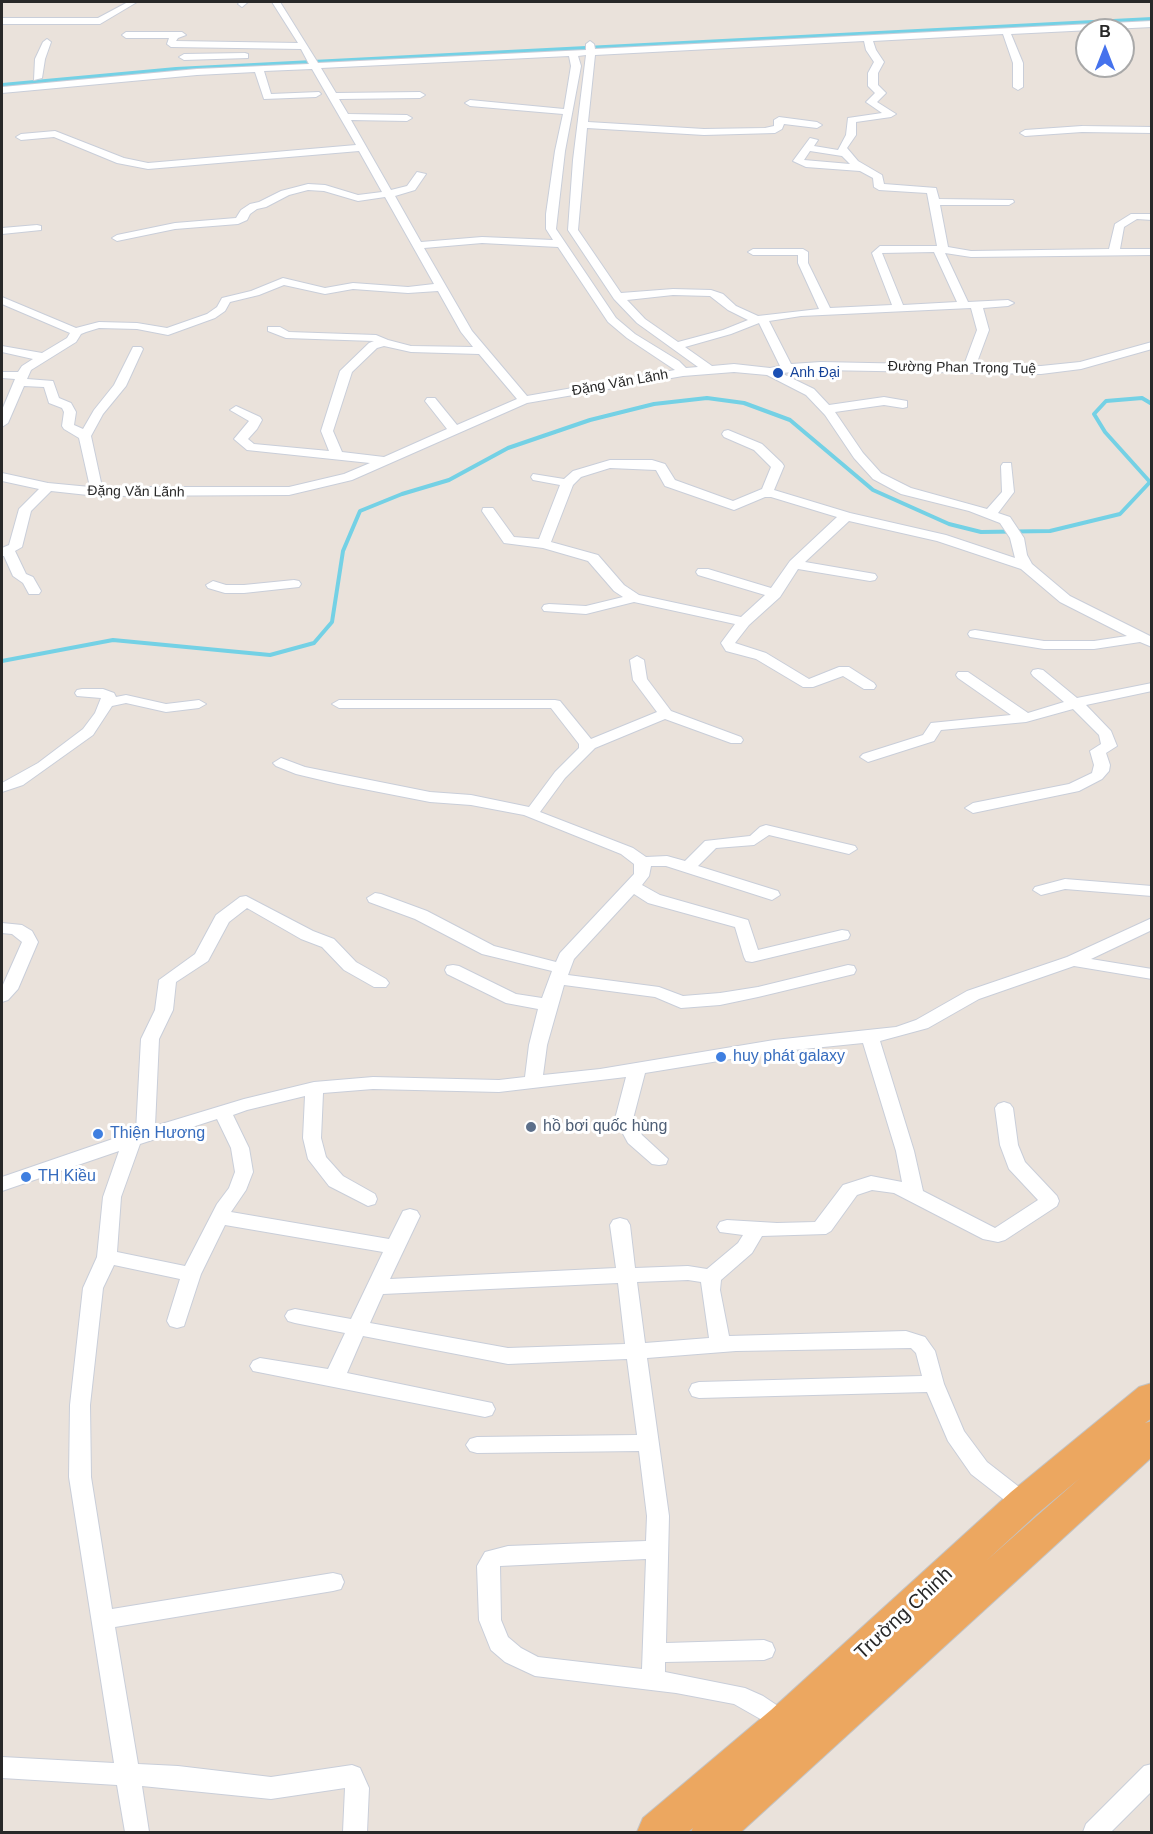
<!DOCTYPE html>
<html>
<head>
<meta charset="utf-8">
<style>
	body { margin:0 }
	#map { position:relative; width:1153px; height:1834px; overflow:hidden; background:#eae2db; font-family:Helvetica,sans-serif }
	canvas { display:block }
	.frame { position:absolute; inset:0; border:3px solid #282828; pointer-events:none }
	.north { position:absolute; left:1075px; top:18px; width:60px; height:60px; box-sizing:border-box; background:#fff; border:2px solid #a9a9a9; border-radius:50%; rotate:0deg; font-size:16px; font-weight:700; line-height:24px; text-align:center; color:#282828 }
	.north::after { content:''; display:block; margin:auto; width:21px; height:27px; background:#4572ed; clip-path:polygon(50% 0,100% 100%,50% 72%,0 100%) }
</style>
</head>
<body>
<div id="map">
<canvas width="1153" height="1834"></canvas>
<div class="frame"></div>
<div class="north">B</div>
</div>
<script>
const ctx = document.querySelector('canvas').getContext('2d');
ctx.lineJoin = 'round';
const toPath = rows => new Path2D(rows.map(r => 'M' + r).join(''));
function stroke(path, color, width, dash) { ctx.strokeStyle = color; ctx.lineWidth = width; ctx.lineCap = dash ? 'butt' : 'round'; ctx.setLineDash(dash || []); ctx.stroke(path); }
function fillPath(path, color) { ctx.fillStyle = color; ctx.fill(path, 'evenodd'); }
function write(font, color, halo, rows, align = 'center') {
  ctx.font = font + ' Helvetica,sans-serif'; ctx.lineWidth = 6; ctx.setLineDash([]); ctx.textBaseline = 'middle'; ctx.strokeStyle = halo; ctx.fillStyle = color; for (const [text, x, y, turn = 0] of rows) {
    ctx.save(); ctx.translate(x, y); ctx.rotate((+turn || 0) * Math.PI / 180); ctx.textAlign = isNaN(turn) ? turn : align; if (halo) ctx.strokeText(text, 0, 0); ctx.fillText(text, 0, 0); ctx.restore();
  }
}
const stream = toPath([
	[2,661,113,640,270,655,314,643,332,622,343,551,360,511,402,494,449,480,508,448,590,420,654,404,707,398,744,403,790,420,873,490,949,524,981,532,1050,531,1120,514,1150,482,1105,432,1094,414,1106,401,1142,398,1152,404]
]);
const canal = toPath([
	[1152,17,1152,23,176,73,2,89,2,83,176,67,1152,17]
]);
const minor = toPath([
	[128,2,137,2,100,24,2,24,2,18,98,18,128,2],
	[240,2,248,2,242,7,238,4,240,2],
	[272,2,280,2,318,63,586,50,586,44,590,41,594,44,595,49,1152,21,1152,27,1011,34,1023,63,1023,87,1018,90,1013,87,1013,63,1003,34,873,41,876,50,884,62,878,73,878,85,886,93,877,102,896,114,891,117,856,122,856,135,847,148,858,161,882,175,884,184,936,188,939,199,1013,200,1014,202,1009,205,940,205,948,247,971,251,1109,249,1115,224,1131,214,1152,214,1152,220,1137,219,1124,227,1120,249,1152,249,1152,255,971,257,945,253,968,302,1008,300,1014,303,1008,306,983,308,989,330,976,365,1041,366,1080,362,1152,342,1152,349,1081,369,1041,374,821,370,781,373,814,389,829,405,884,397,907,401,907,407,903,408,884,405,835,412,863,453,881,473,911,488,987,509,1002,492,1001,466,1003,463,1011,463,1014,492,998,513,1010,517,1024,538,1027,555,1032,564,1070,596,1152,637,1152,647,1140,642,1094,649,1044,649,970,637,968,634,970,631,975,630,1044,641,1094,641,1127,636,1060,602,1021,569,937,541,849,521,805,562,875,574,877,577,875,580,870,581,798,569,780,597,749,625,735,643,766,653,809,679,839,667,849,667,874,683,876,686,874,689,864,689,843,676,813,687,803,687,756,659,726,651,721,643,735,624,634,602,586,614,544,611,542,608,544,605,549,604,586,606,623,597,614,591,588,561,543,548,504,543,482,511,483,508,493,508,514,537,539,539,560,485,533,480,531,477,533,474,564,479,573,471,610,460,652,460,665,464,675,480,733,501,762,489,771,467,754,450,724,437,722,434,724,431,728,430,762,444,782,463,784,466,774,490,850,513,946,535,1015,558,1010,538,1000,523,969,511,901,494,873,479,854,458,825,415,806,395,767,375,734,372,683,376,527,403,352,480,289,495,97,496,51,491,31,511,22,547,15,551,26,574,33,577,41,591,39,594,29,594,23,583,13,576,4,556,2,556,2,548,9,545,19,509,39,489,2,481,2,473,48,483,90,487,79,438,64,429,62,426,64,412,62,408,49,403,44,387,24,386,8,423,2,427,2,410,15,379,2,378,2,372,18,372,22,366,33,359,2,352,2,346,42,353,67,338,70,333,2,304,2,297,76,328,99,322,137,323,167,328,207,314,217,307,222,298,251,291,283,278,325,288,353,283,408,287,434,284,385,197,358,201,324,191,308,190,289,195,266,207,257,209,250,214,247,220,238,224,175,229,117,241,112,238,117,235,175,223,236,218,241,210,250,204,259,202,281,191,308,184,325,185,358,195,382,192,359,151,148,169,117,163,54,137,21,140,16,137,21,134,55,131,124,158,148,163,356,145,312,69,264,71,271,94,319,92,321,94,316,97,264,99,255,72,197,75,2,93,2,87,197,69,309,64,301,49,171,47,167,44,169,38,126,38,122,35,126,32,182,32,186,35,178,38,176,41,298,43,272,2],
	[864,41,866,50,874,62,868,73,868,86,875,93,866,102,882,113,848,118,846,135,838,150,814,146,818,140,810,138,793,161,806,167,860,171,873,178,874,187,879,190,927,193,937,246,880,246,872,253,892,305,830,308,808,263,808,252,803,249,753,249,748,252,753,255,798,255,798,263,819,309,758,316,736,306,723,294,711,290,673,289,621,293,578,230,587,128,704,135,775,133,782,129,784,124,817,128,822,125,817,122,779,117,774,120,774,126,765,128,704,129,588,122,595,55,864,41],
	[586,55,573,160,568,230,614,299,637,323,698,367,686,368,679,361,635,334,616,318,556,229,565,151,581,66,578,56,586,55],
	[569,56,571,66,564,109,470,100,465,103,470,106,563,114,555,151,546,214,546,229,553,240,482,237,421,242,395,196,415,190,426,174,417,172,407,186,391,190,351,120,407,121,412,118,407,115,348,114,339,99,420,98,425,95,420,92,336,93,321,68,569,56],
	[810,151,842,156,850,164,804,160,810,151],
	[482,243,558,247,608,322,627,338,675,370,527,396,472,331,424,248,482,243],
	[934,252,957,302,903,305,882,253,934,252],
	[284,285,325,294,353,289,408,293,438,291,461,332,473,347,411,346,388,340,376,335,289,332,280,327,268,327,268,331,286,338,374,341,369,343,340,371,321,431,329,451,254,444,248,439,257,429,262,420,260,417,236,406,230,410,249,421,234,439,247,450,370,463,344,474,289,487,102,487,91,436,103,414,126,386,143,349,141,347,133,347,114,385,94,410,83,429,74,425,76,412,71,403,59,398,53,381,27,379,31,370,76,342,81,334,86,332,99,328,137,329,168,335,215,318,225,311,230,302,259,295,284,285],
	[673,295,710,296,728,310,748,320,723,330,678,342,645,319,627,300,673,295],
	[971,308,977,330,964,365,821,362,791,364,769,321,801,316,971,308],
	[759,323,780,366,770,368,734,364,712,366,685,347,731,334,759,323],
	[384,346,411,352,479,354,517,399,457,425,435,398,427,398,425,401,447,429,384,457,342,452,333,431,352,372,377,348,384,346],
	[610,468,656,470,665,486,734,510,765,497,771,497,837,517,790,561,771,588,708,569,698,569,696,572,698,575,765,595,741,617,639,595,624,585,598,555,551,542,573,485,581,477,610,468],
	[47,39,51,42,45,59,42,78,34,80,35,59,43,42,47,39],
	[245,53,248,54,248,58,184,60,179,57,184,54,245,53],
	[1082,126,1152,127,1152,133,1082,132,1025,136,1020,133,1025,130,1082,126],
	[37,225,41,226,41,230,2,234,2,228,37,225],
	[294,580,299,581,301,584,299,587,244,593,225,593,208,588,206,585,213,581,226,585,244,585,294,580],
	[637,656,644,660,647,679,671,711,741,737,743,740,741,743,731,743,665,719,595,748,565,778,540,812,633,848,646,857,667,856,685,861,705,841,750,836,760,827,766,825,855,846,857,849,849,854,769,835,754,845,716,848,698,866,778,891,780,895,772,900,666,866,651,866,649,876,642,885,660,895,748,920,758,950,842,930,848,931,850,935,848,939,752,962,746,961,744,957,735,927,648,903,634,894,574,959,568,975,659,987,683,996,720,993,758,987,848,965,854,966,856,970,854,974,758,997,720,1005,681,1008,655,997,564,985,547,1045,543,1075,600,1069,774,1040,896,1027,916,1020,967,991,1067,957,1152,918,1152,930,1091,959,1152,969,1152,979,1074,966,979,999,928,1028,880,1041,914,1151,923,1191,995,1228,1038,1200,1009,1169,1000,1145,995,1108,998,1104,1004,1102,1010,1104,1013,1108,1018,1145,1025,1162,1057,1196,1059,1201,1057,1206,1005,1240,998,1242,983,1239,894,1193,872,1190,857,1195,831,1231,826,1234,762,1236,752,1253,721,1280,720,1290,729,1336,906,1331,925,1337,935,1351,944,1384,964,1431,987,1462,1032,1497,1035,1503,1032,1509,1024,1512,1016,1509,971,1474,948,1441,927,1392,699,1398,692,1396,689,1390,692,1384,699,1382,922,1376,916,1353,911,1348,736,1351,647,1358,669,1516,666,1643,764,1640,772,1643,775,1650,772,1657,764,1660,665,1662,665,1672,745,1688,763,1696,793,1716,797,1723,793,1730,785,1733,734,1704,676,1693,535,1676,505,1662,491,1650,479,1620,477,1566,485,1552,508,1546,646,1541,647,1516,639,1451,477,1453,470,1451,466,1445,470,1439,477,1437,637,1435,627,1359,508,1364,363,1336,347,1373,492,1403,495,1409,492,1415,485,1417,253,1371,250,1366,253,1361,260,1358,328,1369,345,1333,295,1323,288,1321,285,1316,288,1311,295,1309,351,1319,383,1252,225,1225,201,1274,184,1326,177,1328,170,1326,167,1321,180,1279,114,1265,103,1288,90,1405,91,1477,112,1609,333,1573,341,1575,344,1582,341,1589,333,1591,115,1627,138,1764,178,1766,271,1777,352,1765,360,1768,369,1788,367,1832,343,1832,345,1788,271,1799,142,1786,149,1832,125,1832,117,1785,2,1778,2,1757,114,1763,69,1477,70,1405,83,1288,97,1257,103,1197,119,1151,2,1191,2,1177,136,1131,141,1039,155,1010,159,980,195,954,216,915,240,897,246,896,313,931,334,939,356,962,386,979,389,983,386,987,374,987,344,970,322,947,301,939,247,908,229,922,208,961,176,982,173,1010,159,1039,155,1126,244,1099,314,1082,373,1077,499,1080,525,1077,529,1045,538,1009,506,1003,447,974,445,970,447,966,453,965,459,966,516,994,542,998,552,971,482,954,415,919,369,902,367,898,375,893,381,894,427,911,494,946,556,962,560,953,634,874,634,864,621,854,524,815,471,805,430,802,338,784,296,774,276,766,273,763,281,758,305,767,430,792,471,795,529,807,555,772,579,748,579,744,551,708,339,708,332,704,339,700,555,700,560,701,591,739,657,712,633,680,630,660,637,656],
	[863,1043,896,1151,902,1182,871,1176,843,1185,815,1222,777,1223,727,1220,720,1222,717,1227,720,1232,743,1235,738,1243,707,1269,688,1266,635,1268,630,1225,627,1220,620,1218,613,1220,610,1225,616,1268,390,1279,420,1216,417,1211,410,1209,403,1211,389,1239,231,1212,246,1190,253,1172,249,1148,233,1115,247,1110,305,1096,303,1138,308,1159,329,1186,368,1206,375,1204,377,1199,375,1194,343,1176,326,1157,321,1138,323,1093,373,1089,499,1092,626,1077,615,1119,628,1143,652,1164,659,1165,666,1164,668,1159,642,1135,633,1119,645,1073,774,1052,863,1043],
	[217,1119,231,1148,235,1172,229,1188,217,1204,185,1266,117,1252,121,1197,140,1144,217,1119],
	[688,1280,701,1282,709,1338,645,1343,637,1282,688,1280],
	[618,1283,625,1344,508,1348,370,1323,383,1294,618,1283],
	[646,1559,642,1669,538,1657,521,1648,508,1637,501,1620,500,1566,646,1559],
	[1038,669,1043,670,1077,698,1152,683,1152,691,1086,705,1111,731,1117,746,1106,753,1110,765,1109,771,1102,779,1079,791,973,813,965,808,973,803,1069,784,1092,773,1094,765,1090,751,1101,744,1099,735,1073,709,1026,722,941,730,934,741,868,762,860,757,863,754,923,735,931,723,1011,715,958,678,956,675,958,672,968,672,1028,713,1064,702,1033,676,1031,673,1033,670,1038,669],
	[82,689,103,689,114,693,116,697,126,695,166,704,199,700,206,704,199,708,166,712,126,703,112,706,93,735,23,785,2,792,2,783,38,763,83,729,95,713,101,698,77,696,75,693,77,690,82,689],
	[1065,879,1152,886,1152,896,1065,889,1041,895,1033,890,1035,887,1065,879],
	[2,923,22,925,32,931,38,942,18,989,8,1000,2,1002,2,987,22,942,12,934,2,933,2,923],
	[1152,1764,1152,1791,1111,1832,1083,1832,1086,1824,1144,1766,1152,1764]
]);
const trunk = toPath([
	[1152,1383,1152,1418,1145,1423,1152,1421,1152,1457,741,1832,691,1832,693,1828,688,1832,637,1832,643,1818,771,1710,1011,1492,1139,1387,1152,1383],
	[1080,1478,986,1561,1037,1514,1080,1478]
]);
const markers = [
	[778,373,6,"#1a4fb4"],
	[721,1057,6,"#3f7fe0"],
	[531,1127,6,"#5c6f8a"],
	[98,1134,6,"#3f7fe0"],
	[26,1177,6,"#3f7fe0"]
];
const farStreetnames = [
	["Đường Phan Trọng Tuệ",962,368,1],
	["Đặng Văn Lãnh",620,383,-10],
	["Đặng Văn Lãnh",136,492,1]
];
const farTransitnames = [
	["Anh Đại",790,373]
];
const shopNames = [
	["huy phát galaxy",733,1057],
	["Thiện Hương",110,1134],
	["TH Kiều",38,1177]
];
const serviceNames = [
	["hồ bơi quốc hùng",543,1127]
];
const nearStreetnames = [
	["Trường Chinh",904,1614,-43]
];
stroke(stream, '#74d1e5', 4);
fillPath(canal, '#74d1e5');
stroke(minor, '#c9ced9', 2);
stroke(trunk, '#c3c3c3', 2);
fillPath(minor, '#fff');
fillPath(trunk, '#eca760');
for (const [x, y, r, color] of markers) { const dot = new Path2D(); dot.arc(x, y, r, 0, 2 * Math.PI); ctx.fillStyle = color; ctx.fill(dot); stroke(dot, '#fff', 2); }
write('14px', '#282828', '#fff', farStreetnames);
write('14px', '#164399', '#fff', farTransitnames, 'left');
write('16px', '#366cbe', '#fff', shopNames, 'left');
write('16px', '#4e5e75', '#fff', serviceNames, 'left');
write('20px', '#282828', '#fff', nearStreetnames);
</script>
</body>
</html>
